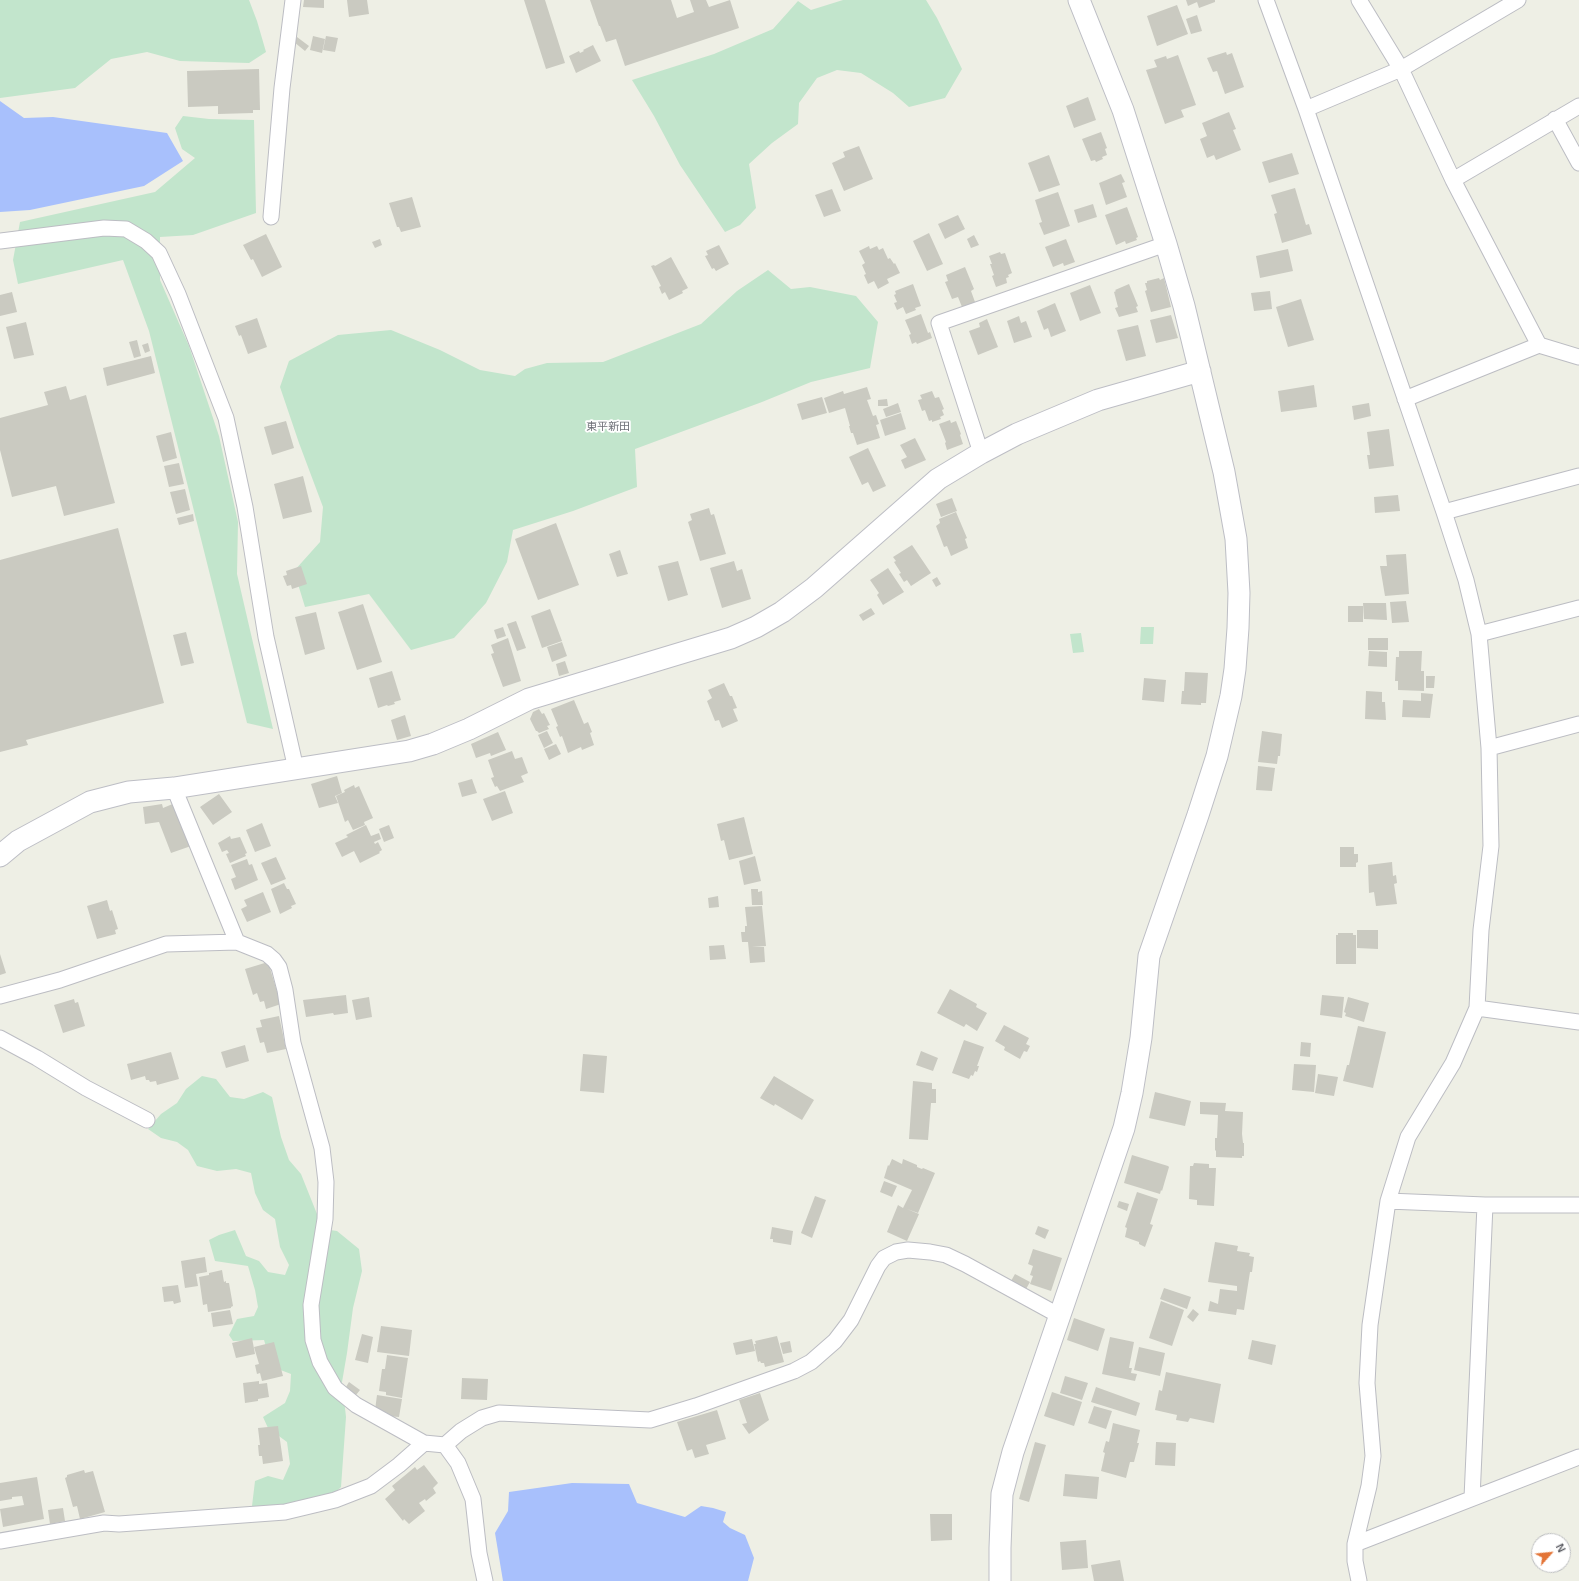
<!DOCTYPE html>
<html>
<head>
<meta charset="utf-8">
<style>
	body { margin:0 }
	#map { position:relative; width:1579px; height:1581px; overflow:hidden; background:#eeefe5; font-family:Arial,sans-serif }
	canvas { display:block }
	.north { position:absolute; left:1531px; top:1533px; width:40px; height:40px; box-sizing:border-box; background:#fff; border:1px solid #bebfc1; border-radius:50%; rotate:63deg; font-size:11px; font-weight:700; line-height:16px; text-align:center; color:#5d5e65 }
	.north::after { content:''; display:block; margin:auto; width:14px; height:18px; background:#e37436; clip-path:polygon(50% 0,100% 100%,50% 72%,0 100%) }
</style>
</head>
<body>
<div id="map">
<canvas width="1579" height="1581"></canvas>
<div class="north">N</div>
</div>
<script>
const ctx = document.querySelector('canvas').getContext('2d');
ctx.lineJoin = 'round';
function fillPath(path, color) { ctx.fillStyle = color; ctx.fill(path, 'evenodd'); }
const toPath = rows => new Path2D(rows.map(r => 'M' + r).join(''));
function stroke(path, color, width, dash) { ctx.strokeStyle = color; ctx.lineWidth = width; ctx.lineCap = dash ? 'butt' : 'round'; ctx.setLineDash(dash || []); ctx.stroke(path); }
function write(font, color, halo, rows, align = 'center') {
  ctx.font = font + ' Arial,"Noto Sans JP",sans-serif'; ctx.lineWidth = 3.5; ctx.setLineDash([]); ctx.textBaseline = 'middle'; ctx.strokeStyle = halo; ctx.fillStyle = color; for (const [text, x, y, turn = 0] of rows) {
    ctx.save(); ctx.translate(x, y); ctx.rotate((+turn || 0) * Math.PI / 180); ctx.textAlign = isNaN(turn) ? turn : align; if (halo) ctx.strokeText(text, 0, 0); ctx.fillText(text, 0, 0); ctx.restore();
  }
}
const green = toPath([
	[0,0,249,0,257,21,266,52,249,63,180,61,147,52,111,59,75,88,0,98],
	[843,0,926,0,937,18,962,69,945,98,909,107,893,93,861,73,837,70,817,78,799,103,798,124,772,143,749,164,756,208,740,225,725,232,680,165,654,116,632,80,714,54,773,29,798,1,811,10],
	[183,116,209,119,254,120,256,213,193,235,160,237,160,280,189,346,219,436,238,522,237,574,273,729,247,723,149,331,123,260,18,284,13,260,20,222,155,192,195,158,182,149,175,128],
	[768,270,791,289,810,287,856,296,878,322,870,368,811,382,762,402,635,449,637,487,573,511,513,530,507,562,486,603,454,638,411,650,369,594,305,607,294,571,320,542,323,507,299,443,280,387,289,361,338,335,391,330,440,350,480,370,515,376,525,369,547,363,603,362,701,324,737,291],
	[1141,627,1154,627,1153,644,1140,644],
	[1081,633,1084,652,1073,653,1070,634],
	[202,1076,216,1079,230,1097,244,1099,263,1092,272,1097,281,1137,289,1160,301,1174,323,1229,337,1231,359,1249,362,1271,353,1308,347,1353,342,1382,346,1417,341,1487,332,1496,303,1504,264,1507,252,1506,255,1481,268,1476,283,1480,290,1464,287,1442,268,1428,263,1417,285,1403,290,1391,291,1374,278,1369,268,1353,264,1340,233,1341,229,1335,237,1319,254,1316,258,1307,255,1290,248,1266,215,1261,209,1240,219,1235,235,1230,246,1256,259,1261,268,1272,285,1275,289,1265,280,1247,275,1219,263,1210,255,1193,251,1173,236,1169,217,1171,197,1166,188,1150,177,1142,161,1138,148,1129,161,1114,177,1103,186,1089]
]);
const water = toPath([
	[0,101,24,118,53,117,167,133,183,161,144,186,30,210,0,212],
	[572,1483,629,1484,637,1503,685,1517,701,1506,713,1508,726,1512,723,1522,730,1528,745,1535,754,1558,748,1581,503,1581,495,1533,508,1511,509,1492]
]);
const building = toPath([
	[304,0,324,0,324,8,303,7],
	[347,0,367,0,369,14,349,17],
	[524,0,545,0,565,63,546,69],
	[590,0,671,0,677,18,694,12,690,0,706,0,709,7,730,0,739,28,625,66,616,39,606,42,600,26,599,26],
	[1186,0,1215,0,1215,2,1199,8,1197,2,1188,6],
	[1177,5,1188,34,1157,46,1147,16],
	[1197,15,1202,31,1191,34,1186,19],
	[313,36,325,39,322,53,310,50],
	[326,36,338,38,335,52,323,50],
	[297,37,309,46,305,51,294,42],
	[593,45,601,61,576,73,569,56,579,51,580,53,584,51,583,50],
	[1226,52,1227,55,1232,53,1244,87,1225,94,1217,71,1213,72,1207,58],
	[1178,55,1196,105,1181,110,1184,117,1165,124,1146,70,1157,67,1154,60,1166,56,1167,59],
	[259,69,260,110,253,110,253,113,218,114,218,106,188,107,187,71],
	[1088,97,1096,120,1074,128,1066,106],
	[1229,112,1236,129,1233,130,1241,150,1216,160,1214,155,1207,158,1200,139,1207,136,1202,123],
	[1101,132,1107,148,1105,149,1107,155,1102,157,1103,159,1096,162,1095,160,1091,161,1082,139],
	[859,146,873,179,844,191,832,163,845,157,843,152],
	[1292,153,1299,174,1269,183,1262,162],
	[1049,155,1060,185,1039,192,1028,163],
	[1121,174,1125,182,1122,183,1127,197,1106,205,1099,183],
	[1295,188,1306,225,1309,224,1312,234,1282,243,1274,214,1277,213,1271,195],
	[832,189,841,211,824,217,815,195],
	[1058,192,1070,226,1044,235,1039,223,1042,222,1035,200],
	[412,197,421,227,401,232,399,227,397,227,389,203],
	[1093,204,1097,217,1078,223,1074,210],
	[1127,207,1138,237,1136,238,1137,240,1126,244,1125,241,1116,245,1105,215],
	[958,215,965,229,945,239,938,224],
	[929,233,943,264,927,271,913,241],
	[266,234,282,267,262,277,253,259,251,260,243,245],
	[974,235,979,245,971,248,967,239],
	[380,239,382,245,375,248,372,242],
	[1066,239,1075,262,1064,266,1063,263,1053,267,1045,247],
	[719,245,729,264,716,271,714,268,712,269,705,256,708,255,706,251],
	[869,246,870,249,877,246,879,250,883,248,888,259,890,258,894,264,895,263,900,273,887,279,889,283,878,289,874,281,868,284,864,275,866,274,862,265,865,263,859,251],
	[1288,249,1293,271,1260,278,1256,256],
	[1000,252,1001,254,1005,253,1012,273,1008,275,1009,277,1006,278,1007,283,996,287,992,276,994,275,990,264,992,264,989,256],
	[671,257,688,288,682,291,683,293,669,300,665,292,662,294,659,287,661,286,651,266,654,265,655,266],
	[965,267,974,289,971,291,975,302,962,307,958,297,952,299,945,282,948,281,946,275],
	[1159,278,1160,280,1164,278,1171,307,1151,312,1145,291,1147,290,1145,283,1147,283,1147,281],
	[913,284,921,306,915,308,916,310,906,314,903,307,897,310,894,303,897,302,894,295,896,294,895,291],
	[1129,284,1138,306,1136,307,1138,312,1119,317,1115,308,1118,307,1114,292,1116,291,1115,290],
	[1090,285,1101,313,1080,321,1070,293],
	[1270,291,1272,309,1254,311,1251,293],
	[12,292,17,312,0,316,0,295],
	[1301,299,1314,340,1288,347,1276,307],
	[1055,303,1066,331,1051,337,1048,328,1044,330,1037,311],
	[921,314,928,333,930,332,932,338,917,344,916,342,912,344,909,335,911,334,905,320],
	[1171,315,1178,338,1156,343,1150,320],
	[1019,316,1021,323,1026,321,1032,337,1014,343,1007,321],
	[257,318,267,347,248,354,241,335,239,336,235,326],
	[987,319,998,347,978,355,969,331,980,327,979,323],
	[26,322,34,355,14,359,6,327],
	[1138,325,1146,356,1126,361,1117,330],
	[137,340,141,356,134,358,129,342],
	[148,343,150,351,145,353,142,345],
	[151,356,155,373,107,386,103,368],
	[1314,385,1317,407,1281,412,1278,391],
	[66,386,70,400,86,395,115,503,64,516,56,486,12,497,0,450,0,418,48,405,44,392],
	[867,387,871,399,867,400,873,416,876,415,879,424,876,425,880,438,857,445,853,433,851,433,849,426,850,426,845,408,829,413,824,398,843,391,844,394],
	[932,391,935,398,939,397,944,409,942,410,944,415,940,417,941,419,932,422,932,420,929,421,925,410,922,411,918,400,922,399,920,395],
	[822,397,827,413,802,420,797,404],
	[887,399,888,406,878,406,878,400],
	[898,403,901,412,886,417,883,409],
	[1369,403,1371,416,1354,420,1352,406],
	[901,413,906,429,885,436,880,420],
	[950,420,951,423,956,421,961,434,960,435,963,444,947,450,945,443,946,442,939,424],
	[286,421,294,448,272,455,264,427],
	[1389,429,1394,466,1369,469,1367,455,1370,455,1367,432],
	[171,432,177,458,163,462,156,436],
	[915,438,926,460,905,469,901,460,907,457,900,445],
	[868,448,886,486,873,492,868,482,862,485,849,457],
	[179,463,184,484,169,487,164,466],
	[303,476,312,512,283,519,274,484],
	[185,489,190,510,176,514,170,492],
	[1398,495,1400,511,1375,513,1374,497],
	[952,498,957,511,941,517,936,504],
	[709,508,711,515,714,514,726,554,700,561,688,522,692,520,690,514],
	[956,512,967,538,965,539,968,548,951,556,947,546,944,547,936,526,940,523,939,519],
	[193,514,194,521,179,525,177,518],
	[556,523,579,585,538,600,515,539],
	[118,528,164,703,26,740,28,745,0,752,0,560],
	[912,545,931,573,911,586,907,580,904,582,899,574,901,573,894,562,896,561,893,557],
	[620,550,628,574,617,577,609,554],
	[1406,554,1409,594,1385,596,1380,566,1387,566,1386,555],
	[678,561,688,595,668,601,658,566],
	[734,561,737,571,742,569,751,599,722,608,710,568],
	[301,566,307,584,292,589,291,585,287,586,283,576,287,575,286,571],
	[888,568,904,592,883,605,877,595,879,593,870,580],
	[937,577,941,584,936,587,932,580],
	[1406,601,1409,622,1392,623,1390,602],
	[1363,603,1386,603,1387,620,1364,619],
	[363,604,382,662,357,670,338,612],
	[1348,606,1363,606,1363,622,1348,622],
	[871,608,875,614,863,621,859,615],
	[550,609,562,641,542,648,531,616],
	[316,612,325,649,305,655,295,617],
	[516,621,526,648,517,651,507,624],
	[503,627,506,636,497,639,494,630],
	[186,632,194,663,181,666,173,635],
	[508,638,521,681,503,687,491,654,494,653,491,645],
	[1368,638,1388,638,1388,650,1368,650],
	[562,642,567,656,552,662,547,647],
	[1369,651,1387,652,1387,667,1368,666],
	[1399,651,1422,651,1421,671,1424,671,1424,691,1398,690,1398,681,1395,681,1396,657,1399,657],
	[565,661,569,673,559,676,556,664],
	[392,671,401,700,394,702,395,704,388,706,387,705,378,708,369,678],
	[1185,672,1208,673,1206,703,1201,703,1201,705,1181,704,1182,691,1184,691],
	[1426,676,1435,676,1434,688,1426,688],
	[1144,678,1166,680,1164,702,1142,700],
	[724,683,730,696,732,696,737,708,733,709,738,721,722,728,719,720,715,721,707,701,712,698,708,690],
	[1366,691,1382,692,1382,702,1385,702,1386,720,1365,719],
	[1421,693,1433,694,1430,718,1402,717,1403,700,1421,701],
	[574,700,584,724,588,722,592,732,590,733,594,745,582,750,581,747,568,753,562,736,560,737,556,727,558,726,551,709],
	[539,709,542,714,544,713,550,725,547,726,549,729,539,733,537,731,536,731,530,719,533,712],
	[405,715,411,736,397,740,391,720],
	[547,731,553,743,544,748,538,735],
	[1262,731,1282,734,1280,756,1278,756,1277,764,1258,762],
	[498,732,506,750,491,756,490,753,476,758,471,744],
	[556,744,561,754,549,760,544,749],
	[512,751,515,759,522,757,528,773,521,776,524,782,500,791,497,786,495,787,491,778,494,777,488,760],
	[1258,766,1275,768,1272,791,1256,790],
	[337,776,342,793,335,796,338,803,319,808,311,784],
	[472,779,477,793,462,797,458,783],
	[354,785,355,788,359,786,373,818,364,822,365,825,353,830,348,820,345,822,336,796,345,792,344,790],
	[505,791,513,813,492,821,483,799],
	[219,794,232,812,213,825,200,807],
	[175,803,191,846,171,853,159,822,145,824,143,807,162,804,163,808],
	[744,817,753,854,729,860,724,840,721,841,717,824],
	[262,823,271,846,255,852,246,830],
	[366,825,371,836,379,833,381,839,374,842,375,844,378,842,382,850,379,852,380,853,360,863,354,851,342,857,335,843,348,837,346,835],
	[389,825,394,838,384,842,379,829],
	[230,836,231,839,240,837,247,853,245,854,246,856,230,863,226,854,229,853,227,850,222,852,218,843],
	[1340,847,1354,847,1354,854,1358,854,1358,862,1356,863,1356,867,1340,867],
	[755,856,761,881,744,885,739,861],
	[276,857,286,879,271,885,261,863],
	[247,859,249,865,252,864,258,880,235,890,231,879,236,877,231,865],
	[1392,862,1393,876,1396,875,1397,883,1394,884,1397,904,1376,906,1374,892,1369,893,1368,865],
	[284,883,287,889,289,889,296,904,291,906,292,908,280,914,271,889],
	[751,889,758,889,758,892,762,891,763,905,752,905],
	[263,892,271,912,247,922,241,909,247,906,244,900],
	[718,896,719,907,709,908,708,898],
	[107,900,110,911,112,910,118,929,115,930,116,934,97,939,87,906],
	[762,906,766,946,752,947,764,947,765,962,750,963,748,942,742,942,741,932,745,932,745,926,747,926,745,907],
	[1357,930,1378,930,1378,949,1357,948],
	[1338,933,1353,933,1353,935,1356,935,1356,964,1336,964,1336,935,1338,935],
	[724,945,726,959,710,960,709,946],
	[0,954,6,973,0,975],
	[268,962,281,1004,266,1009,264,1001,260,1002,257,993,253,995,245,969],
	[950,989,977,1004,976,1007,987,1013,977,1031,966,1024,964,1027,937,1013],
	[346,995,348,1013,334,1015,333,1013,306,1017,303,1000],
	[1322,995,1344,997,1342,1018,1320,1015],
	[369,997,372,1017,356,1020,352,1000],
	[1348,997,1369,1003,1364,1022,1345,1016,1346,1013,1344,1012],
	[74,999,75,1003,78,1002,85,1026,63,1033,54,1005],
	[279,1016,286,1049,267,1053,264,1042,260,1043,256,1028,262,1027,260,1020],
	[1004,1025,1029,1038,1026,1044,1030,1046,1027,1052,1024,1051,1020,1059,1004,1050,1005,1047,995,1041],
	[1358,1026,1386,1032,1373,1088,1343,1081,1347,1065,1349,1065],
	[964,1040,984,1047,977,1066,979,1066,977,1072,975,1071,973,1076,971,1075,969,1079,952,1073],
	[1301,1042,1311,1043,1310,1057,1300,1056],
	[245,1045,249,1061,226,1068,221,1052],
	[921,1051,938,1058,933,1071,916,1065],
	[171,1052,179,1079,157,1085,156,1081,150,1082,149,1080,146,1080,145,1076,131,1080,127,1064],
	[583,1054,607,1056,604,1093,580,1091],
	[1294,1064,1316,1065,1314,1092,1292,1090],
	[1318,1074,1338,1077,1334,1096,1315,1093],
	[774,1076,814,1100,802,1120,775,1104,774,1106,760,1098],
	[913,1081,932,1083,932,1089,936,1089,936,1103,931,1103,928,1140,909,1139],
	[1155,1092,1191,1101,1185,1126,1149,1118],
	[1200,1102,1226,1103,1225,1111,1243,1112,1242,1134,1243,1143,1244,1143,1244,1156,1242,1156,1242,1158,1216,1157,1216,1150,1215,1151,1215,1138,1217,1138,1218,1115,1200,1114],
	[1132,1155,1168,1166,1169,1167,1162,1191,1161,1190,1160,1194,1124,1183],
	[892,1159,902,1164,903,1159,917,1165,917,1167,922,1169,923,1168,935,1173,918,1213,907,1209,919,1214,907,1241,887,1232,898,1205,903,1208,912,1190,884,1178,888,1165,889,1166],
	[1194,1163,1209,1164,1209,1168,1216,1168,1214,1206,1197,1205,1197,1200,1189,1199,1190,1166,1193,1166],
	[884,1181,897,1186,892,1197,880,1192],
	[1137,1192,1158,1199,1150,1224,1153,1225,1145,1247,1139,1244,1139,1242,1125,1237,1127,1228,1125,1227],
	[815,1196,826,1200,812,1238,801,1233],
	[1119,1201,1129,1204,1127,1211,1117,1207],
	[1038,1226,1049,1230,1045,1239,1035,1234],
	[772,1227,793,1231,791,1245,773,1242,773,1239,770,1239],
	[1215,1242,1238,1246,1237,1251,1250,1253,1249,1256,1254,1257,1252,1272,1250,1272,1244,1310,1237,1309,1236,1315,1208,1311,1210,1301,1218,1304,1220,1289,1237,1291,1237,1286,1208,1282],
	[1033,1249,1062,1258,1051,1291,1030,1284,1033,1276,1030,1275,1033,1266,1028,1264],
	[205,1257,207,1272,196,1274,198,1286,185,1288,181,1261],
	[222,1270,224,1282,226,1281,226,1283,229,1283,233,1306,231,1307,231,1308,208,1312,207,1304,203,1305,199,1277,209,1275,209,1273],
	[1015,1274,1030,1282,1026,1289,1011,1281],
	[178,1285,181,1302,174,1304,173,1301,164,1302,162,1287],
	[1164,1288,1191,1297,1187,1309,1160,1299],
	[1161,1301,1184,1310,1172,1346,1149,1338],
	[1193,1309,1199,1314,1193,1322,1187,1317],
	[230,1310,233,1324,213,1327,211,1313],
	[1074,1318,1105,1329,1098,1351,1067,1340],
	[381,1326,412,1330,409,1356,377,1352],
	[362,1334,373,1337,368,1363,355,1360],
	[777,1336,784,1362,765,1367,764,1363,761,1363,760,1361,758,1362,754,1344,756,1344,755,1341],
	[1110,1337,1134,1342,1129,1368,1132,1368,1131,1373,1137,1374,1135,1381,1102,1374],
	[252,1338,255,1354,236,1358,232,1343],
	[752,1339,755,1351,736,1355,733,1343],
	[1252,1340,1276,1345,1272,1365,1248,1359],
	[790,1341,792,1352,783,1354,780,1343],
	[274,1342,283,1376,262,1381,260,1373,257,1374,255,1365,259,1364,254,1347],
	[1139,1347,1165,1353,1160,1376,1134,1370],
	[387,1355,408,1358,402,1398,386,1395,386,1392,379,1391,382,1369,385,1369],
	[1166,1372,1221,1384,1214,1423,1190,1418,1188,1422,1176,1420,1177,1415,1155,1410,1159,1390,1162,1391],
	[1065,1376,1088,1383,1082,1400,1060,1393],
	[462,1378,488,1379,487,1400,461,1399],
	[259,1381,259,1384,267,1383,269,1397,258,1399,258,1401,245,1403,243,1383],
	[349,1382,360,1390,356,1395,346,1387],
	[1096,1387,1140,1403,1136,1416,1091,1402],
	[1052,1392,1082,1402,1074,1426,1044,1416],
	[760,1393,769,1420,749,1434,742,1424,747,1423,739,1400],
	[377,1395,402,1399,399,1417,386,1416,387,1413,377,1412,375,1410],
	[1094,1406,1112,1411,1106,1429,1088,1423],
	[717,1410,726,1439,706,1445,709,1454,695,1458,692,1449,687,1451,677,1422],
	[1113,1423,1140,1430,1137,1443,1139,1443,1134,1462,1130,1462,1126,1478,1101,1471,1105,1453,1103,1452,1106,1441,1109,1442],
	[278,1426,283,1461,263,1464,262,1456,259,1456,258,1445,260,1445,258,1428],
	[1035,1442,1046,1445,1029,1502,1019,1499],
	[1156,1442,1176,1443,1175,1466,1155,1465],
	[424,1465,438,1483,433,1488,436,1493,426,1501,425,1499,419,1503,425,1511,409,1524,404,1519,403,1521,385,1499,395,1490,392,1486,415,1467,417,1470],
	[84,1470,85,1473,93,1471,105,1512,80,1519,77,1506,73,1507,65,1478,67,1477,67,1475],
	[1065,1474,1099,1477,1097,1499,1063,1496],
	[37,1477,44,1519,3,1527,0,1509,24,1505,22,1496,12,1497,12,1499,0,1501,0,1483],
	[63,1508,65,1521,50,1524,48,1510],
	[930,1514,952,1514,952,1540,931,1541],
	[1086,1540,1088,1568,1062,1570,1060,1542],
	[1120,1560,1124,1581,1094,1581,1091,1565]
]);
const street = toPath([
	[1266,0,1306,109,1444,512,1466,580,1479,634,1489,748,1491,846,1481,930,1477,1008,1453,1063,1408,1137,1388,1201,1370,1325,1367,1383,1373,1456,1369,1486,1355,1544,1355,1561,1359,1581],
	[1359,0,1401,69,1453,180,1539,345],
	[1306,109,1401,69,1518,0],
	[1555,119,1579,163],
	[1453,180,1579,106],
	[271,217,282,88,293,0],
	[0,241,104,228,126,229,146,241,159,253,178,294,226,418,245,507,266,637,296,769],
	[1405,399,1539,345,1579,357],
	[981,453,939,323,1166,244],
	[1444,512,1579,476],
	[1479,634,1579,608],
	[1489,748,1579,724],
	[174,788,237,942],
	[0,996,60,980,166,944,237,942,267,954,274,960,279,967,285,990,293,1043,322,1148,326,1182,325,1219,311,1305,313,1340,320,1362,335,1388,356,1405,424,1443,445,1445,461,1431,482,1418,499,1413,650,1420,696,1406,794,1371,811,1362,835,1341,851,1320,878,1266,884,1258,896,1252,908,1250,930,1252,946,1255,965,1264,1060,1316],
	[1477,1008,1579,1022],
	[0,1038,37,1058,86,1088,147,1120],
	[1388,1201,1485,1205,1579,1205],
	[445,1445,458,1463,473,1499,479,1553,485,1581],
	[1472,1498,1485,1205],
	[0,1541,104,1523,119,1524,285,1512,335,1500,371,1486,399,1465,424,1443],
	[1355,1544,1579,1457]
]);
const secondary = toPath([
	[0,856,18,841,90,802,129,792,174,788,409,751,433,744,469,729,529,699,731,638,756,627,782,612,814,588,938,479,981,453,1017,434,1098,400,1200,371],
	[1000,1581,1000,1548,1002,1494,1013,1452,1124,1128,1132,1093,1141,1038,1149,956,1198,815,1217,756,1231,696,1235,669,1238,628,1239,593,1236,539,1224,472,1184,306,1166,244,1123,110,1079,0]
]);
const neighbourhoodNames = [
	["東平新田",608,427]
];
fillPath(green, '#c2e5cc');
fillPath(water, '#a8c0fc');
fillPath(building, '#cacac1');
stroke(street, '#bcbdc3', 17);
stroke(secondary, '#bdbec5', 23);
stroke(street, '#fff', 15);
stroke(secondary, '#fff', 21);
write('11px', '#6e7077', '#fff', neighbourhoodNames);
</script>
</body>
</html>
